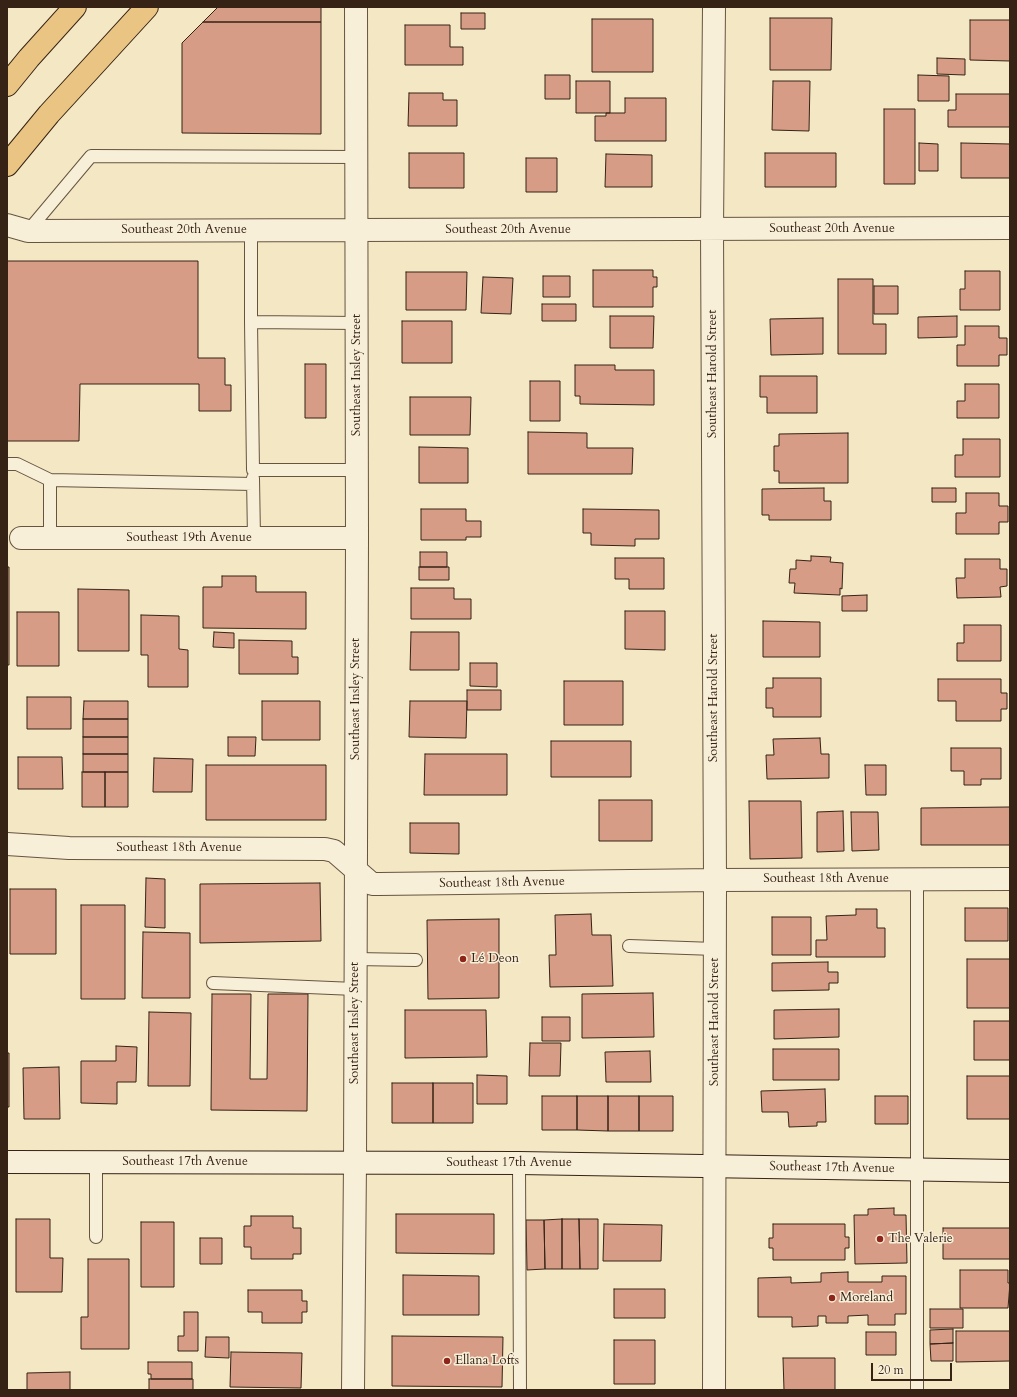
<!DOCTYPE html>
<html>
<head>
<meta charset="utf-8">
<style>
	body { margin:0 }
	#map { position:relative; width:1017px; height:1397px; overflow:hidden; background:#f4e7c3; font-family:Cardo,serif }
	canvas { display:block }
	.frame { position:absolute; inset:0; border:8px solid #362316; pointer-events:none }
	.scale { position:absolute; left:871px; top:1363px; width:81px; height:18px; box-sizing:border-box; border:2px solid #362316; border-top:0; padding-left:5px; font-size:12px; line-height:14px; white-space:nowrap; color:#362316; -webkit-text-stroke:3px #f8efd8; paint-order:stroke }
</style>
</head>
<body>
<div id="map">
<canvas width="1017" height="1397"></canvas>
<div class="frame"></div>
<div class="scale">20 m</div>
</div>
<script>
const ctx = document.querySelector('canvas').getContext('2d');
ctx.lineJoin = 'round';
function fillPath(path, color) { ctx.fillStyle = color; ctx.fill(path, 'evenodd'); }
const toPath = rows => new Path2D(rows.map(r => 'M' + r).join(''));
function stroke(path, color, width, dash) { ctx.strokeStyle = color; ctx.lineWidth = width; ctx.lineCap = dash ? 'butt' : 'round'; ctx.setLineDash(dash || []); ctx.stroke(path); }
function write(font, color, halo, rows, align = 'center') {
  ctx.font = font + ' Cardo,serif'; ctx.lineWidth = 3; ctx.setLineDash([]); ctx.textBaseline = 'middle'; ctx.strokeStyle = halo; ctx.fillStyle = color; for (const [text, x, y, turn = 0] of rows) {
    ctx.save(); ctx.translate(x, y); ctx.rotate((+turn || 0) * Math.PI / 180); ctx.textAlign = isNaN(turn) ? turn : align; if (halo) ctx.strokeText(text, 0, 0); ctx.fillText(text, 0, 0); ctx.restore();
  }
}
const building = toPath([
	[218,7,321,7,321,22,203,22,218,7],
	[461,13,485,13,485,29,461,29,461,13],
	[770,18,832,18,831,70,770,70,770,18],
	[592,19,653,19,653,72,592,72,592,19],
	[970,20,1010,20,1010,61,970,60,970,20],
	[203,22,321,22,321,134,182,133,182,43,203,22],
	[405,25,450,25,450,47,463,47,463,65,405,65,405,25],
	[937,58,965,59,965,75,937,74,937,58],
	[545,75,570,75,570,99,545,99,545,75],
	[918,75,949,76,949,101,918,101,918,75],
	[576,81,610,81,610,113,576,113,576,81],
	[773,81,810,81,809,131,772,130,773,81],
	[409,93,443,93,443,100,457,100,457,126,408,126,409,93],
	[956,94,1010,94,1010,127,948,127,948,110,956,110,956,94],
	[625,98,666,98,666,141,595,141,595,116,606,116,606,113,625,113,625,98],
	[884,109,915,109,915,184,884,184,884,109],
	[919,143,938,144,938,171,919,171,919,143],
	[961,143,1010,144,1010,178,961,178,961,143],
	[409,153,464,153,464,188,409,188,409,153],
	[765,153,836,153,836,187,765,187,765,153],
	[606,154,652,155,652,187,605,187,606,154],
	[526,158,557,158,557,192,526,192,526,158],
	[7,261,198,261,198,358,225,358,225,385,231,385,231,411,199,411,199,384,80,384,79,441,7,441,7,261],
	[593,270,653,270,653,277,657,277,657,287,653,287,653,307,593,307,593,270],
	[965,271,1000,271,1000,310,960,310,960,289,965,289,965,271],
	[406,272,467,272,466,310,406,310,406,272],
	[543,276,570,276,570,297,543,297,543,276],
	[483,277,513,278,511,314,481,313,483,277],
	[838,279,873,279,873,324,886,324,886,354,838,354,838,279],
	[874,286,898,286,898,314,874,314,874,286],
	[542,304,576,304,576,321,542,321,542,304],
	[610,316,654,316,653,348,610,348,610,316],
	[957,316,957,337,918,338,918,317,957,316],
	[823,318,823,354,771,355,770,319,823,318],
	[402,321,452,321,452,363,402,363,402,321],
	[965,326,999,326,999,338,1007,338,1007,355,999,355,999,366,957,366,957,345,965,345,965,326],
	[305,364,326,364,326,418,305,418,305,364],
	[575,365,615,365,615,370,654,370,654,405,580,404,580,396,575,396,575,365],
	[760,376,817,376,817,413,767,413,767,397,760,397,760,376],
	[530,381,560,381,560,421,530,421,530,381],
	[965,384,999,384,999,418,957,418,957,401,965,401,965,384],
	[410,397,471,397,470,435,410,435,410,397],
	[528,432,587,433,587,448,633,448,632,474,528,474,528,432],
	[848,433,848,483,779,483,779,471,774,471,774,446,779,446,779,434,848,433],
	[963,439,1000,439,1000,477,955,477,955,455,963,455,963,439],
	[419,447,468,448,468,483,419,483,419,447],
	[824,488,824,501,831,501,831,520,769,520,769,515,762,515,762,489,824,488],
	[932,488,956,488,956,502,932,502,932,488],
	[966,493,999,493,999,506,1008,506,1008,522,999,522,999,534,956,534,956,513,966,513,966,493],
	[421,509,466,509,466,521,481,521,481,537,466,537,466,540,421,540,421,509],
	[583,509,659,510,659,539,635,539,635,546,591,545,591,533,583,533,583,509],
	[420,552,447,552,447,567,420,567,420,552],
	[811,556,831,557,830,562,843,563,842,589,840,588,840,595,794,593,795,583,789,583,790,569,796,569,796,560,811,561,811,556],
	[615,558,664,558,664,589,629,589,629,579,615,579,615,558],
	[965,559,1000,559,1000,569,1007,569,1007,586,1000,587,1001,597,957,598,956,578,965,578,965,559],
	[7,567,9,567,9,665,7,665,7,567],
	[419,567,449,567,449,580,419,580,419,567],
	[222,576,256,576,256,592,306,592,306,629,203,628,203,587,222,587,222,576],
	[411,588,454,588,454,599,471,599,471,619,411,619,411,588],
	[78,589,129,590,129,651,78,651,78,589],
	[867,595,867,611,842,611,842,596,867,595],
	[625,611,665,611,665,650,625,649,625,611],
	[17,612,59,612,59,666,17,666,17,612],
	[141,615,179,616,179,649,188,650,188,687,148,687,148,655,141,655,141,615],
	[763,621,820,622,820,657,763,657,763,621],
	[964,625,1001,625,1001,661,957,661,957,643,964,643,964,625],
	[214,632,234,633,234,648,213,647,214,632],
	[411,632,459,632,459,670,410,670,411,632],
	[239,640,292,641,292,657,298,657,298,674,239,674,239,640],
	[470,663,497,663,497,687,470,686,470,663],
	[773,678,821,678,821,717,773,717,773,708,766,708,766,688,773,688,773,678],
	[938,679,1001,679,1001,693,1007,693,1007,709,1001,709,1001,721,956,721,956,701,938,701,938,679],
	[564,681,623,681,623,725,564,725,564,681],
	[467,690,501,690,501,710,467,710,467,690],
	[27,697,71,697,71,729,27,729,27,697],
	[84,701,128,701,128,719,83,719,84,701],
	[262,701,320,701,320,740,262,740,262,701],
	[410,701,467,701,466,738,409,737,410,701],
	[83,719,128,719,128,737,83,737,83,719],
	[83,737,128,737,128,754,83,754,83,737],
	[228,737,256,737,255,756,228,756,228,737],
	[820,738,821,754,829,754,829,778,767,779,766,755,774,755,773,739,820,738],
	[551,741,631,741,631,777,551,777,551,741],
	[951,748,1001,748,1001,779,981,779,981,785,964,785,964,771,951,771,951,748],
	[83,754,128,754,128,772,83,772,83,754],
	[425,754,507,754,507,795,424,795,425,754],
	[18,757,62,757,63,789,18,789,18,757],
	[154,758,193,759,192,792,153,792,154,758],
	[206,765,326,765,326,820,206,820,206,765],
	[865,765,886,765,886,795,866,795,865,765],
	[82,772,105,772,105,807,82,807,82,772],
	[105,772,128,772,128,807,105,807,105,772],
	[599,800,652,800,652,841,599,841,599,800],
	[749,801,801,801,802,858,750,859,749,801],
	[1010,807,1010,845,921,845,921,808,1010,807],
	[843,811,844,851,817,852,817,812,843,811],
	[851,812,878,812,879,850,852,851,851,812],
	[410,823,459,823,459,854,410,853,410,823],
	[146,878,165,879,165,928,145,927,146,878],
	[320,883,321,941,200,943,200,884,320,883],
	[10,889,56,889,56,954,10,954,10,889],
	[81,905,125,905,125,999,81,999,81,905],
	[965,908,1008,908,1008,941,965,941,965,908],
	[856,909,877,909,877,928,885,928,885,957,816,957,816,940,827,940,826,916,856,915,856,909],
	[591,914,592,935,611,935,613,986,550,987,549,955,556,955,555,915,591,914],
	[772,917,811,917,811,955,772,955,772,917],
	[499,919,499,998,428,999,427,920,499,919],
	[143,932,190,933,190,998,142,998,143,932],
	[967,959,1010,959,1010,1008,967,1008,967,959],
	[828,962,828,972,838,972,838,983,829,983,829,990,772,991,772,963,828,962],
	[653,993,654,1037,582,1038,582,994,653,993],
	[212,994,251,994,250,1079,267,1079,268,994,308,994,307,1111,211,1110,212,994],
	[839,1009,839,1037,774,1039,774,1010,839,1009],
	[405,1010,486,1010,487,1057,405,1058,405,1010],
	[149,1012,191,1013,190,1086,148,1086,149,1012],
	[542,1017,570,1017,570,1041,542,1041,542,1017],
	[974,1021,1010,1021,1010,1060,974,1060,974,1021],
	[530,1043,561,1043,560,1076,529,1076,530,1043],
	[116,1046,137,1047,136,1082,117,1082,117,1104,81,1103,81,1061,116,1061,116,1046],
	[773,1049,839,1049,839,1080,773,1080,773,1049],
	[650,1051,651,1082,606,1082,605,1052,650,1051],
	[7,1053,9,1053,9,1107,7,1107,7,1053],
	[59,1067,60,1119,24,1119,23,1068,59,1067],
	[477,1075,507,1076,507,1104,477,1104,477,1075],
	[967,1076,1010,1076,1010,1119,967,1119,967,1076],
	[392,1083,433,1083,433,1123,392,1123,392,1083],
	[433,1083,473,1083,473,1123,433,1123,433,1083],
	[825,1089,826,1122,817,1122,817,1126,789,1127,788,1112,762,1112,761,1091,825,1089],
	[542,1096,577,1096,577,1130,542,1130,542,1096],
	[577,1096,608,1096,608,1131,577,1130,577,1096],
	[608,1096,639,1096,639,1131,608,1131,608,1096],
	[639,1096,673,1096,673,1131,639,1131,639,1096],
	[875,1096,908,1096,908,1124,875,1124,875,1096],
	[894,1208,894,1215,906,1215,907,1263,855,1264,854,1215,868,1215,868,1209,894,1208],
	[396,1214,494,1214,494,1254,396,1253,396,1214],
	[251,1216,293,1216,293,1228,301,1228,301,1254,293,1254,293,1259,251,1259,251,1247,244,1247,244,1226,251,1226,251,1216],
	[16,1219,50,1219,50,1258,63,1258,62,1292,16,1292,16,1219],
	[562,1219,579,1219,580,1269,562,1269,562,1219],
	[562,1219,562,1269,545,1269,544,1220,562,1219],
	[579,1219,598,1219,598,1269,580,1269,579,1219],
	[526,1220,544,1220,545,1269,527,1270,526,1220],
	[141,1222,174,1222,174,1287,141,1287,141,1222],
	[604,1224,662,1225,661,1261,603,1261,604,1224],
	[773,1224,845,1224,845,1237,849,1237,849,1248,845,1248,845,1260,773,1260,773,1248,769,1248,769,1238,773,1238,773,1224],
	[943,1228,1010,1228,1010,1259,943,1259,943,1228],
	[200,1238,222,1238,222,1264,200,1264,200,1238],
	[88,1259,129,1259,129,1349,81,1349,81,1317,88,1317,88,1259],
	[960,1270,1008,1270,1008,1283,1010,1283,1008,1308,960,1308,960,1270],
	[848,1272,848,1282,882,1282,882,1276,906,1276,906,1314,895,1314,895,1325,868,1325,868,1315,848,1316,848,1323,826,1323,826,1316,818,1316,818,1326,792,1327,792,1317,758,1317,758,1278,791,1277,791,1283,821,1282,821,1273,848,1272],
	[403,1275,479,1276,479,1315,403,1315,403,1275],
	[614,1289,665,1289,665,1318,614,1318,614,1289],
	[248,1290,302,1290,302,1301,307,1301,307,1312,302,1312,302,1323,262,1323,262,1312,248,1312,248,1290],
	[930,1309,963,1309,963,1328,930,1328,930,1309],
	[184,1312,198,1312,198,1351,178,1351,178,1336,184,1336,184,1312],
	[953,1329,953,1343,930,1344,930,1330,953,1329],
	[956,1331,1010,1331,1010,1361,956,1362,956,1331],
	[866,1332,896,1332,896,1355,866,1355,866,1332],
	[392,1336,503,1337,502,1387,392,1386,392,1336],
	[206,1337,229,1337,229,1358,205,1357,206,1337],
	[614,1340,655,1340,655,1384,614,1384,614,1340],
	[953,1343,953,1361,931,1361,930,1344,953,1343],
	[231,1352,302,1353,301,1388,230,1387,231,1352],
	[783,1358,835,1358,835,1390,784,1390,783,1358],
	[148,1362,192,1362,192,1379,151,1379,151,1374,148,1374,148,1362],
	[70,1372,70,1390,27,1390,27,1373,70,1372],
	[149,1379,193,1379,193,1390,149,1390,149,1379]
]);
const lane = toPath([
	[251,230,251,322,357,323],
	[28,231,91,156,356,157],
	[251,322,253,470,357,470],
	[7,464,17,464,50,480],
	[253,478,254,538],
	[50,538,50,480,253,484],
	[629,946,715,949],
	[355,959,416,960],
	[213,983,355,989],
	[96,1162,96,1237],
	[519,1163,520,1390],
	[917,1390,917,879]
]);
const street = toPath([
	[7,225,28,231,1010,228],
	[21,538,357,538],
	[7,844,69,848,325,849,334,851,372,884,379,884,715,880,1010,879],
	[353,1390,355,1162,357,538,356,7],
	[714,1390,715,880,712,229,714,7]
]);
const secondary = toPath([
	[7,1162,519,1163,1010,1171]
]);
const highway = toPath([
	[7,85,29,58,75,7],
	[7,165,49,114,147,7]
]);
const markers = [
	[463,959,4,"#8f2418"],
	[880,1239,4,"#8f2418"],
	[832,1298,4,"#8f2418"],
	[447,1361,4,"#8f2418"]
];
const streetNames = [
	["Southeast 20th Avenue",832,229],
	["Southeast 20th Avenue",184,230],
	["Southeast 20th Avenue",508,230],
	["Southeast Harold Street",713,374,-90],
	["Southeast Insley Street",357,375,-90],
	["Southeast 19th Avenue",189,538],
	["Southeast Harold Street",714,698,-90],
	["Southeast Insley Street",356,699,-90],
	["Southeast 18th Avenue",179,848],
	["Southeast 18th Avenue",826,879],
	["Southeast 18th Avenue",502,883,-1],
	["Southeast Harold Street",715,1022,-90],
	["Southeast Insley Street",355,1023,-90],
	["Southeast 17th Avenue",185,1162],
	["Southeast 17th Avenue",509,1163],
	["Southeast 17th Avenue",832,1168,1]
];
const poiNames = [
	["Lé Deon",471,959],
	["The Valerie",888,1239],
	["Moreland",840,1298],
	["Ellana Lofts",455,1361]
];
fillPath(building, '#d69c85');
stroke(building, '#362316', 1);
stroke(lane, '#665441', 14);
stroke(street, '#665441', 24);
stroke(secondary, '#362316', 24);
stroke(highway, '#362316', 24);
stroke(lane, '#f8efd8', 12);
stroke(street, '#f8efd8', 22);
stroke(secondary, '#f8efd8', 22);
stroke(highway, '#eac482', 22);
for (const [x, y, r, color] of markers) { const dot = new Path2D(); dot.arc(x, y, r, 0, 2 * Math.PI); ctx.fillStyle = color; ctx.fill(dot); stroke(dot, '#f8efd8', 1.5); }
write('13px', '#362316', '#f8efd8', streetNames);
write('13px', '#362316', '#f8efd8', poiNames, 'left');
</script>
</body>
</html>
